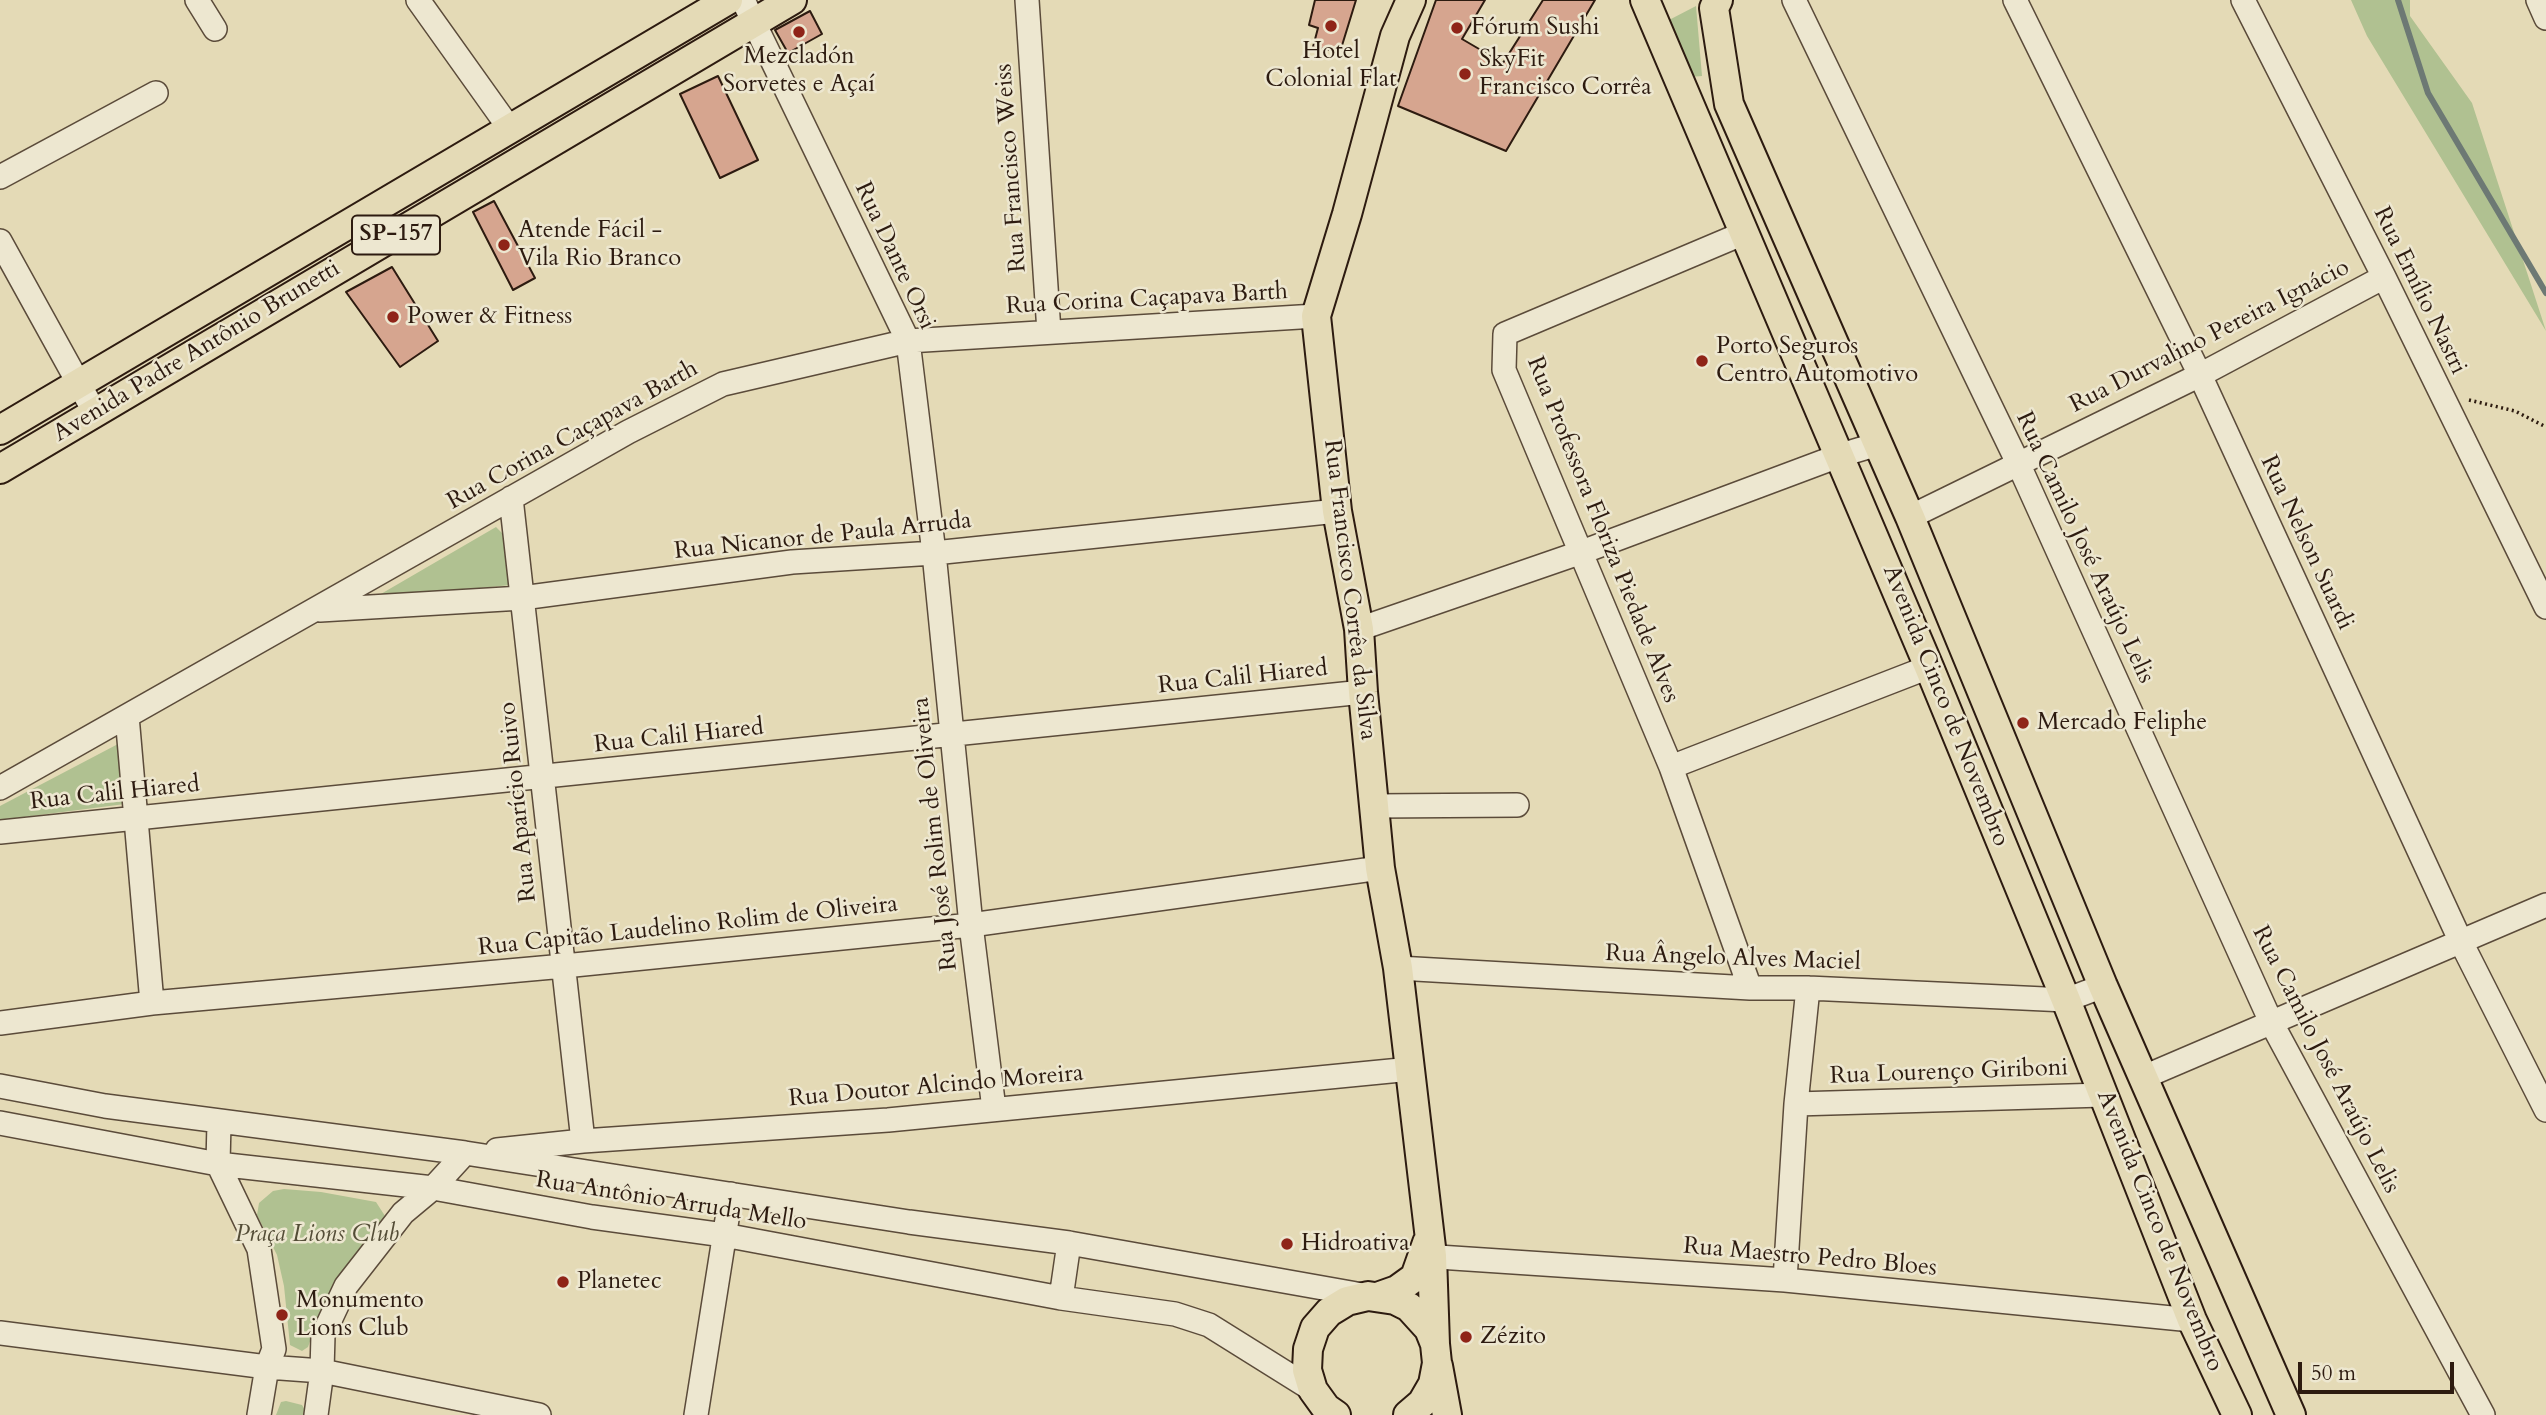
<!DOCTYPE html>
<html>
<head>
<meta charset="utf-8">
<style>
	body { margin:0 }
	#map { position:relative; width:2546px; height:1415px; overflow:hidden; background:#e4dab6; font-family:Cardo,serif }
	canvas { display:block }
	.scale { position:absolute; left:2298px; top:1362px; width:156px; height:32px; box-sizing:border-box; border:4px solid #2d1b10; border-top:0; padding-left:9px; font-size:21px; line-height:24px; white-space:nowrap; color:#2d1b10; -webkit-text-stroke:5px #ede7d0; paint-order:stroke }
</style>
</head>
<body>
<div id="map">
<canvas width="2546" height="1415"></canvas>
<div class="scale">50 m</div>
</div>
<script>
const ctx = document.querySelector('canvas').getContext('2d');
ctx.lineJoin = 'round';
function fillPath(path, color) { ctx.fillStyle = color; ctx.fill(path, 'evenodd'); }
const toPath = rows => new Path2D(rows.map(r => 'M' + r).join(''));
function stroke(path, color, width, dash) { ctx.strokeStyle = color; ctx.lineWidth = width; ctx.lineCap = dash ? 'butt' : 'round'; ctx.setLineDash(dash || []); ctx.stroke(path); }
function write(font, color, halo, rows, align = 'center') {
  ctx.font = font + ' Cardo,serif'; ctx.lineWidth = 5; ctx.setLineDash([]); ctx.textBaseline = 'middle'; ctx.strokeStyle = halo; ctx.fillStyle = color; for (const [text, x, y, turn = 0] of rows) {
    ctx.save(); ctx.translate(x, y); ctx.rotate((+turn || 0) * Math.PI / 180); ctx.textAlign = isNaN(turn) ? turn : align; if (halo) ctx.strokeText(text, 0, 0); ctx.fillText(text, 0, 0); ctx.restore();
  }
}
const green = toPath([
	[2351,0,2410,0,2410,16,2472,103,2546,331,2367,36],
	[1696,6,1702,76,1690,77,1669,20],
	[496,527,502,533,511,585,374,598],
	[118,744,125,804,0,820,0,806],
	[284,1189,321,1192,376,1202,385,1216,387,1228,315,1327,308,1347,302,1351,290,1345,284,1286,277,1255,257,1215,259,1203,273,1191],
	[286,1401,302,1405,308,1415,276,1415,281,1402]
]);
const stream = toPath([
	[2398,0,2428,93,2546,293]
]);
const building = toPath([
	[1315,0,1356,0,1340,52,1313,47,1318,28,1309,25,1315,0],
	[1436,0,1485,0,1462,39,1503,63,1543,0,1595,0,1506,151,1398,106,1436,0],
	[810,11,822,34,788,53,775,30,810,11],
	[718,76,758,160,720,178,680,94,718,76],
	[494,201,535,278,513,290,473,212,494,201],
	[392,267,438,341,400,367,346,292,392,267]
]);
const path = toPath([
	[2469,400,2515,411,2546,427]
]);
const minor = toPath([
	[197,0,215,29],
	[418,0,510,129],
	[743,0,908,341,934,553,971,925,994,1109],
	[1027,0,1049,332],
	[1794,0,2018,463,2271,1022,2483,1415],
	[2015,0,2200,375,2461,942,2546,1110],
	[2243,0,2384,277,2546,607],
	[2538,0,2546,18],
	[0,177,156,93],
	[1744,233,1505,334,1504,370,1671,767,1750,988],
	[0,241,95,413],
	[511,498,583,1141],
	[1910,517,2200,375,2384,277],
	[320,610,522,598,792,562,934,553,1337,511],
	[1359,629,1582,552,1841,455,1878,444],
	[127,716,152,1003],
	[1671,767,1929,667],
	[0,788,628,432,723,384,908,341,1316,316],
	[1375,806,1517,805],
	[0,832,1363,692],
	[1398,968,1750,988,1808,988,2066,1000,2103,986],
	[0,1023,152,1003,564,966,971,925,1380,868],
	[2144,1077,2546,905],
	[0,1086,105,1106,465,1153,909,1222,1069,1243,1368,1296],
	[1796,1104,2103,1095],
	[219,1122,218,1164,259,1249,274,1349,267,1367,259,1415],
	[0,1123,218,1164,433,1188,592,1217,724,1235,1061,1298,1175,1314,1209,1325,1313,1390],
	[497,1150,583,1141,888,1120,1411,1069],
	[1423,1256,1785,1280,2192,1320],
	[1785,1280,1796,1104,1808,988],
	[1061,1298,1069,1243],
	[0,1333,267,1367,322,1371,539,1415],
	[316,1415,322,1371,323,1335,346,1286,403,1213,433,1188,465,1153],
	[696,1415,731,1194]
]);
const major = toPath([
	[1411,0,1395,36,1347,214,1316,316,1337,511,1359,629,1363,692,1380,868,1398,968,1432,1256,1435,1344],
	[1645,0,1929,667,2066,1000,2192,1320,2237,1415],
	[1718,0,1714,8,1729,104,1910,517,2103,986,2291,1415],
	[0,430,728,0],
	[0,469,792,0],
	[1380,1296,1397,1290,1415,1277,1427,1243],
	[1438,1366,1447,1415],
	[1336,1415,1326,1408,1313,1390,1307,1370,1308,1349,1315,1328,1329,1312,1347,1301,1368,1296,1395,1300,1409,1307,1429,1329,1435,1344,1437,1363,1433,1384,1422,1403,1408,1415]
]);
const markers = [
	[1331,26,7,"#8f2418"],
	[1457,28,7,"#8f2418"],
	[799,32,7,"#8f2418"],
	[1465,74,7,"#8f2418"],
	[504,245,7,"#8f2418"],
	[393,317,7,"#8f2418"],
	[1702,361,7,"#8f2418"],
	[2023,723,7,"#8f2418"],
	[1287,1244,7,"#8f2418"],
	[563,1282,7,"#8f2418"],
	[282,1315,7,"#8f2418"],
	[1466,1337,7,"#8f2418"]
];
const shields = [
	[396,235,88]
];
const shieldNames = [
	["SP-157",396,235]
];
const poiNames = [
	["Fórum Sushi",1471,28],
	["Hotel",1331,52,"center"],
	["Colonial Flat",1331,80,"center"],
	["Mezcladón",799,57,"center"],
	["Sorvetes e Açaí",799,85,"center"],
	["SkyFit",1479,60],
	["Francisco Corrêa",1479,88],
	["Atende Fácil -",518,231],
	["Vila Rio Branco",518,259],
	["Power & Fitness",407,317],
	["Porto Seguros",1716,347],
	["Centro Automotivo",1716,375],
	["Mercado Feliphe",2037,723],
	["Hidroativa",1301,1244],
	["Planetec",577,1282],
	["Monumento",296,1301],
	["Lions Club",296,1329],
	["Zézito",1480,1337]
];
const streetNames = [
	["Rua Francisco Weiss",1012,168,-94],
	["Rua Dante Orsi",894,256,65],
	["Rua Emílio Nastri",2419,291,64],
	["Rua Corina Caçapava Barth",1147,300,-3],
	["Rua Durvalino Pereira Ignácio",2210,337,-27],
	["Avenida Padre Antônio Brunetti",197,352,-31],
	["Rua Corina Caçapava Barth",573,436,-29],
	["Rua Professora Floriza Piedade Alves",1602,530,68],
	["Rua Nicanor de Paula Arruda",823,537,-6],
	["Rua Nelson Suardi",2306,543,65],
	["Rua Camilo José Araújo Lelis",2084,548,65],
	["Rua Francisco Corrêa da Silva",1349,590,83],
	["Rua Calil Hiared",1243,678,-6],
	["Avenida Cinco de Novembro",1945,706,68],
	["Rua Calil Hiared",679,737,-6],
	["Rua Calil Hiared",115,794,-6],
	["Rua Aparício Ruivo",519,802,-96],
	["Rua José Rolim de Oliveira",936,834,-96],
	["Rua Capitão Laudelino Rolim de Oliveira",688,927,-6],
	["Rua Ângelo Alves Maciel",1733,959,2],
	["Rua Camilo José Araújo Lelis",2325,1060,63],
	["Rua Lourenço Giriboni",1949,1073,-2],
	["Rua Doutor Alcindo Moreira",936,1087,-5],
	["Rua Antônio Arruda Mello",671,1202,9],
	["Avenida Cinco de Novembro",2159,1231,68],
	["Rua Maestro Pedro Bloes",1810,1258,5]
];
const parkNames = [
	["Praça Lions Club",317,1235]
];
fillPath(green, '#b0c191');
stroke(stream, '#6d7974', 6);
fillPath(building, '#d6a58f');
stroke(building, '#2d1b10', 2);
stroke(minor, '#5b4b3a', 26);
stroke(major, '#2d1b10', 32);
stroke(path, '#2d1b10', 3.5, [2, 3.5]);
stroke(minor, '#ede7d0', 23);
stroke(major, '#e4dab6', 28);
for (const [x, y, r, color] of markers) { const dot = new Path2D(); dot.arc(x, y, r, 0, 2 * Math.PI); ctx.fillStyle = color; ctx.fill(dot); stroke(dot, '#ede7d0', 2.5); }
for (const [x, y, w] of shields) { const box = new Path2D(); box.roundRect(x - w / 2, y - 19.5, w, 39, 5); ctx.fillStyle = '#ede7d0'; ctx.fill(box); stroke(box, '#2d1b10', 2); }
write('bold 23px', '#2d1b10', null, shieldNames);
write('24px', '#2d1b10', '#ede7d0', poiNames, 'left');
write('24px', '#2d1b10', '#ede7d0', streetNames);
write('italic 24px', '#544d37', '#ede7d0', parkNames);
</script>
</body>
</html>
